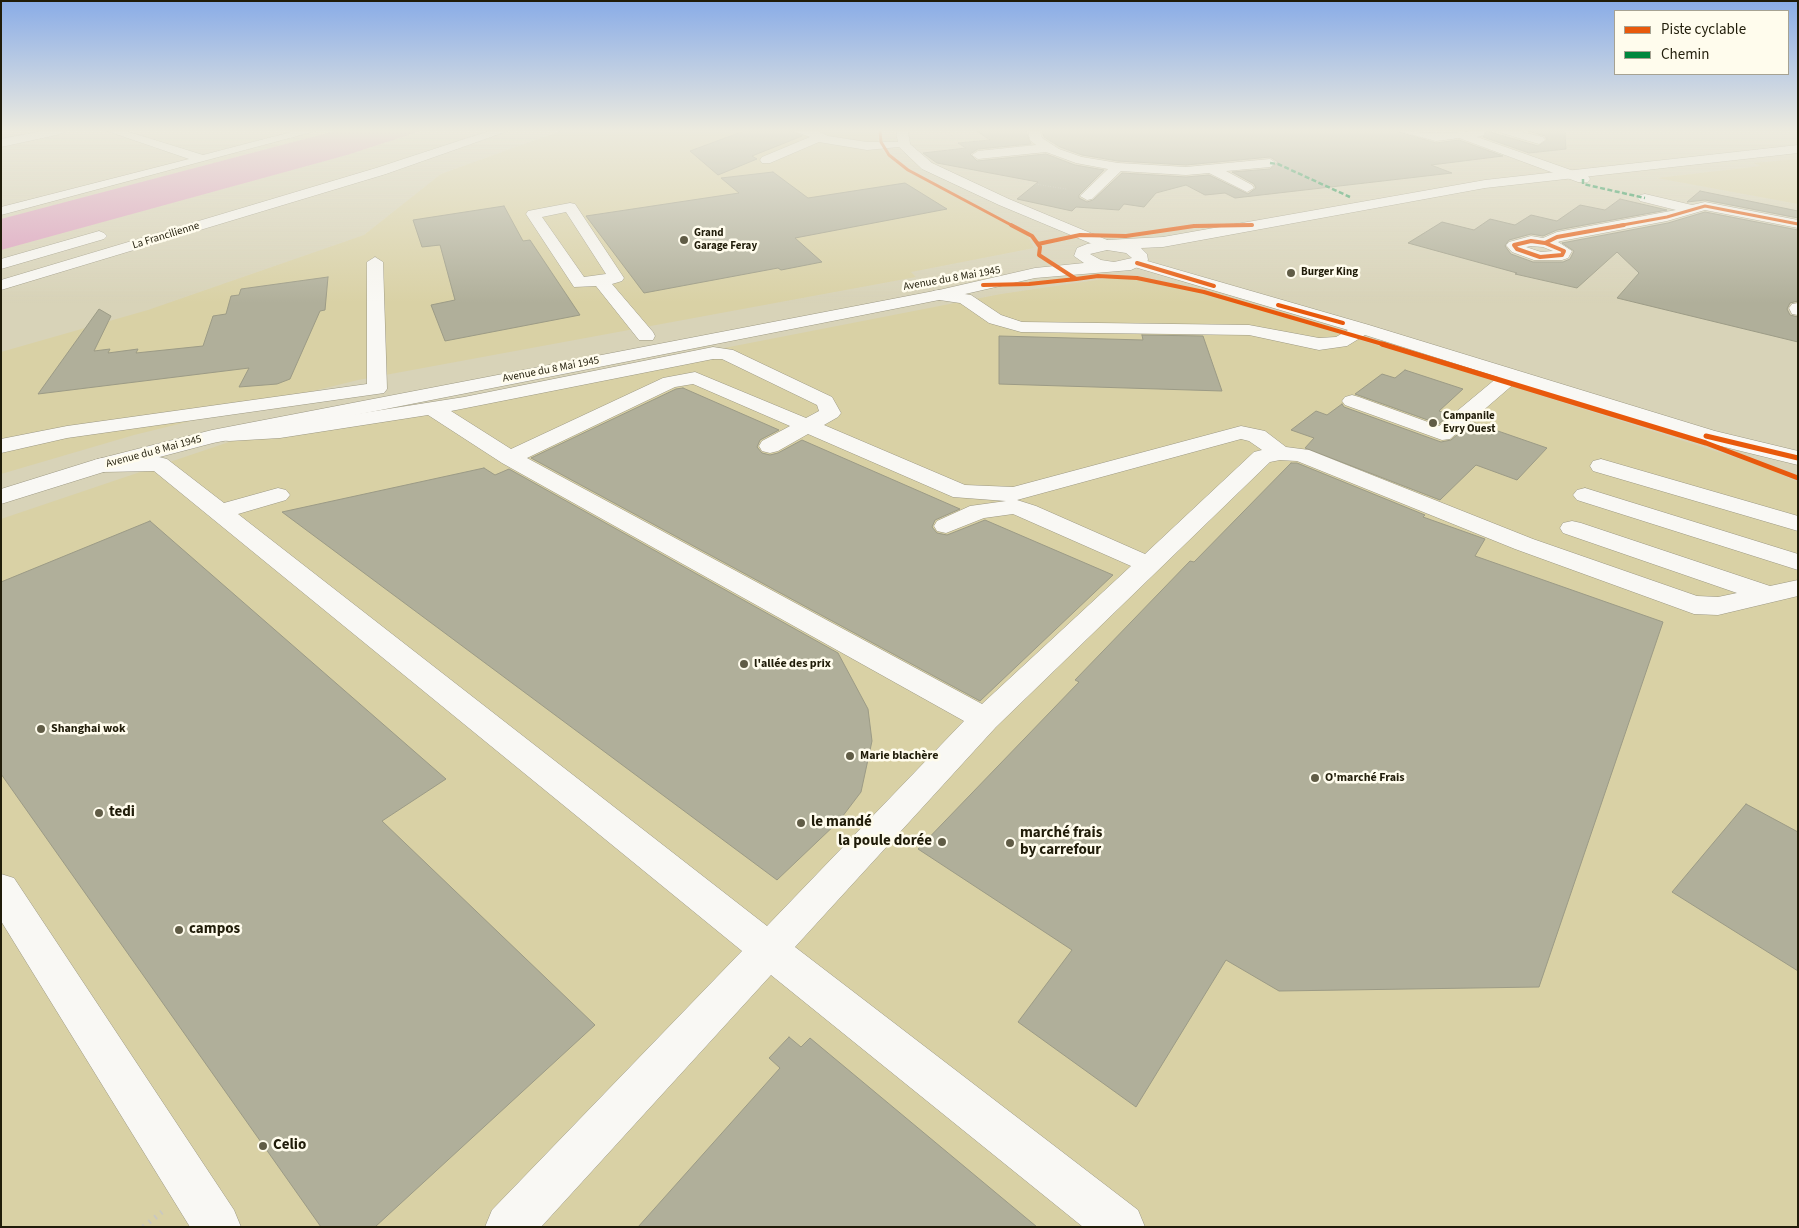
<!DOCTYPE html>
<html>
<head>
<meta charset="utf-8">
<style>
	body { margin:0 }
	#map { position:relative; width:1799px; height:1228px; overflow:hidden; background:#d8d3b8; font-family:"Source Sans 3",sans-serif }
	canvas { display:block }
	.frame { position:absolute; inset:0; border:2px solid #201c09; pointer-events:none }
	.legend { position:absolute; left:1614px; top:10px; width:175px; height:65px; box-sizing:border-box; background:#fffced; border:1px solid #a6a292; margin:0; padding:6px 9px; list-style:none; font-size:15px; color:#201c09 }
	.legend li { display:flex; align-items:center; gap:10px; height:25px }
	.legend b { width:25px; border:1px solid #a6a292 }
</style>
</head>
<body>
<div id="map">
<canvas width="1799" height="1228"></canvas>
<div class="frame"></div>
<ul class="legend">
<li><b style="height:6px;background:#e8590c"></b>Piste cyclable</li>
<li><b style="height:6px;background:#00873e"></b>Chemin</li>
</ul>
</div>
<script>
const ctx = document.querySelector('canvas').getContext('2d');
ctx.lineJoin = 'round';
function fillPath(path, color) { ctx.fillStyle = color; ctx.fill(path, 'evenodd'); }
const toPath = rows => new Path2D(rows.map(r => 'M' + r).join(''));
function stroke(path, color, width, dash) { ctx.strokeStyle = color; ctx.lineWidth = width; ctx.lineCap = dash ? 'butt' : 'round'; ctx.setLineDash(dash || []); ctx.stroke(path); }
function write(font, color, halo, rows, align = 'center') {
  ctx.font = font + ' "Source Sans 3",sans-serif'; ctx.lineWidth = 5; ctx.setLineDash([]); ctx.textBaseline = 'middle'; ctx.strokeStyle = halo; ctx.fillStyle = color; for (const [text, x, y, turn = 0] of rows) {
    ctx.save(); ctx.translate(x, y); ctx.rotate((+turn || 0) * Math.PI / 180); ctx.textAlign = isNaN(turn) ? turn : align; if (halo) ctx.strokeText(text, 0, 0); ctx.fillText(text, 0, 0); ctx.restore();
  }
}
const built = toPath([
	[560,131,878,131,878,142,883,151,906,170,1027,235,1034,248,911,272,916,277,358,380,134,435,1,474,1,352,148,310,364,235,441,174],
	[1798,159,1798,204,1657,178,1761,166,1754,163],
	[1110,278,1144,279,1205,293,1501,383,1762,466,1798,482,1798,1227,1,1227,1,519,235,440,345,422,1001,294]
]);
const forest = toPath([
	[335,131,421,131,347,155,1,250,1,219]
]);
const building = toPath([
	[744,131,792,131,802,136,752,156,757,159,718,175,690,151,744,131],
	[977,131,1026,131,1031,144,978,149,970,154,977,161,1046,154,1075,165,1104,170,1079,195,1079,198,1087,202,1093,200,1122,173,1186,177,1209,175,1248,194,1256,188,1254,184,1232,172,1270,169,1278,162,1270,157,1186,165,1118,161,1082,155,1060,147,1044,137,1042,131,1396,131,1436,143,1459,140,1503,156,1431,165,1452,173,1235,198,1225,193,1205,195,1186,185,1156,193,1144,207,1124,204,1119,210,1076,207,1072,211,1017,199,1038,182,937,163,923,153,966,148,958,143,990,140,977,131],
	[1487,131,1538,146,1547,140,1545,136,1528,131,1565,131,1566,149,1529,153,1483,137,1487,131],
	[773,172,808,198,905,183,947,209,795,238,822,262,781,270,778,268,644,293,586,216,739,193,721,178,773,172],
	[1700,191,1798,211,1798,218,1705,200,1687,202,1700,191],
	[1620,199,1667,210,1557,230,1543,236,1531,234,1509,240,1505,246,1511,254,1533,262,1563,262,1570,259,1574,251,1562,243,1668,223,1705,212,1798,230,1798,301,1790,303,1787,309,1790,315,1798,317,1798,342,1617,298,1639,273,1617,252,1577,288,1515,274,1517,273,1408,243,1442,222,1474,230,1490,219,1515,225,1531,215,1557,221,1580,205,1605,210,1620,199],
	[504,206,523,241,530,240,580,315,445,341,431,305,455,300,440,245,422,247,413,220,504,206],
	[328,277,325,310,320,311,290,379,277,384,239,387,249,368,38,394,99,309,111,316,94,351,110,349,108,353,138,349,136,353,203,346,213,316,226,314,231,296,239,295,241,289,328,277],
	[1142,335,1203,336,1222,391,999,384,999,336,1143,340,1142,335],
	[1405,370,1463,389,1439,411,1450,415,1439,424,1355,394,1382,374,1395,378,1405,370],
	[683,388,779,430,760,440,757,447,762,453,770,455,778,453,802,440,960,509,935,520,932,527,937,533,947,535,985,520,1113,575,980,701,531,458,676,389,683,388],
	[1342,404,1344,407,1441,442,1451,440,1472,422,1547,448,1517,480,1476,465,1440,500,1305,448,1314,438,1291,430,1316,411,1327,415,1342,404],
	[1291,463,1297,463,1425,515,1423,517,1485,539,1475,556,1663,622,1539,987,1279,991,1226,960,1136,1107,1018,1022,1072,950,918,849,1079,682,1075,680,1190,561,1194,562,1291,463],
	[484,468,495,475,509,469,838,653,868,709,872,741,861,792,839,821,777,880,282,512,484,468],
	[150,521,446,779,382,821,595,1025,375,1227,321,1227,1,774,1,582,150,521],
	[1746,804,1798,832,1798,971,1672,892,1746,804],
	[789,1037,801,1047,810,1038,1037,1227,638,1227,780,1068,769,1058,789,1037]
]);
const pathFar1 = toPath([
	[956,131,949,139,960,146],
	[927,135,968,135],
	[1016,181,1066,189]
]);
const path = toPath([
	[143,1227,162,1212]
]);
const minor = toPath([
	[41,131,67,131,61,134,1,147,1,139,41,131],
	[107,131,126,131,203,155,295,131,316,131,1,215,1,207,189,159,107,131],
	[794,131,817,131,828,136,867,142,898,142,896,131,908,131,910,144,932,163,1009,199,1112,242,1115,245,1107,250,1102,248,999,205,922,169,899,147,867,150,819,142,770,163,762,163,760,160,762,157,810,137,794,131],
	[1028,131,1040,131,1042,138,1059,149,1082,157,1118,163,1186,167,1270,159,1276,163,1270,167,1226,171,1252,185,1254,188,1247,192,1209,173,1186,175,1121,171,1092,199,1087,200,1080,196,1108,169,1076,163,1046,152,978,159,972,155,978,151,1036,145,1030,140,1028,131],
	[1398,131,1436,133,1485,131,1484,135,1477,137,1588,176,1590,179,1588,182,1578,182,1459,138,1436,141,1398,131],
	[1495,131,1518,131,1543,137,1545,140,1539,144,1495,131],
	[1645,194,1692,205,1705,202,1798,220,1798,228,1705,210,1667,221,1561,241,1558,242,1572,251,1568,258,1562,260,1534,260,1512,252,1506,245,1509,242,1531,236,1543,238,1557,232,1676,210,1640,201,1638,198,1640,195,1645,194],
	[1531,246,1543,247,1553,251,1541,252,1526,247,1531,246],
	[570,203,575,204,624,278,622,281,612,284,653,332,655,336,653,340,639,340,596,286,574,287,526,214,528,211,570,203],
	[566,212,606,274,584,277,542,217,566,212],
	[375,257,383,262,387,389,384,393,67,438,1,453,1,439,67,426,367,384,367,262,375,257],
	[1137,258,1369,325,1715,431,1798,451,1798,465,1700,441,1515,383,1450,439,1442,440,1345,405,1342,401,1345,397,1352,395,1359,397,1439,426,1498,377,1365,335,1347,346,1319,350,1249,335,1021,332,989,323,960,303,933,299,930,295,933,291,939,290,971,295,1001,315,1022,322,1249,325,1319,338,1336,337,1348,330,1131,266,1129,263,1137,258],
	[1798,303,1798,315,1792,314,1789,308,1792,304,1798,303],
	[713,347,733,350,832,397,841,413,838,417,824,425,965,485,1013,487,1241,426,1265,431,1286,447,1309,450,1533,539,1697,596,1718,597,1737,593,1563,533,1560,528,1563,523,1572,521,1581,523,1770,586,1798,580,1798,596,1718,615,1694,614,1515,549,1297,461,1280,460,1270,462,996,727,795,947,1138,1210,1145,1227,1083,1227,771,975,541,1227,485,1227,492,1210,742,951,154,471,102,472,94,470,91,465,94,460,102,458,159,457,167,459,224,503,278,488,286,490,290,495,286,500,238,514,767,926,964,721,502,463,428,415,280,438,229,441,221,440,218,435,221,430,229,429,280,426,464,397,713,347],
	[713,359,722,359,817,405,819,411,806,418,695,372,663,378,511,449,451,411,713,359],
	[693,384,790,426,762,441,759,446,762,451,770,453,778,451,808,434,953,497,1006,501,970,506,937,521,934,526,937,531,946,533,984,518,1013,514,1131,566,982,704,527,458,675,387,693,384],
	[1241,439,1249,441,1262,450,1254,452,1145,554,1036,506,1017,500,1241,439],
	[1601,459,1798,516,1798,531,1593,471,1590,466,1593,461,1601,459],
	[1585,488,1798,554,1798,570,1577,500,1573,495,1577,490,1585,488],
	[1,874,14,878,234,1210,241,1227,190,1227,1,921,1,874]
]);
const major = toPath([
	[1798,145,1798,153,1485,188,1163,247,1141,248,1147,254,1148,260,1146,263,1131,270,1035,278,939,300,213,443,110,470,1,504,1,489,94,460,212,430,939,290,1035,268,1084,263,1074,256,1077,248,1087,244,1107,240,1163,237,1485,180,1798,145],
	[1107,250,1126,253,1132,258,1114,262,1101,260,1090,254,1107,250]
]);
const highway = toPath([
	[489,131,508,131,386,174,1,290,1,280,376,168,489,131],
	[99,231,104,233,107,236,104,239,1,269,1,259,99,231]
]);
const quiet = toPath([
	[1270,163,1278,164,1350,197],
	[1583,179,1583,184,1645,198]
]);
const cyclewayFar2 = toPath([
	[880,131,881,142,889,155,908,170,1013,226],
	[1194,226,1252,225],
	[1617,226,1667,217,1705,206,1798,224]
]);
const cyclewayFar1 = toPath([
	[1011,225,1032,236,1040,247,1039,255,1076,279,1098,276,1137,278,1204,292,1386,345],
	[1531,241,1545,243,1564,251,1562,255,1540,257,1517,249,1514,245,1531,241],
	[1545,243,1557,237,1624,225],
	[1038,244,1080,235,1126,236,1194,226,1252,225],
	[1137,263,1214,286],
	[983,285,1029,284,1076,279],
	[1278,305,1343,323]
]);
const cycleway = toPath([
	[1382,344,1706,443,1798,478],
	[1706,436,1798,458]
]);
const markers = [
	[684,240,5,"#605c46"],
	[1291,273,5,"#605c46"],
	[1433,423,5,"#605c46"],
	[744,664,5,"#605c46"],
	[41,729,5,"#605c46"],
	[850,756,5,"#605c46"],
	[1315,778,5,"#605c46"],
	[99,813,5,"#605c46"],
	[801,823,5,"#605c46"],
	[942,842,5,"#605c46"],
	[1010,843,5,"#605c46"],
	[179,930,5,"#605c46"],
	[263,1146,5,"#605c46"]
];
const farPoinames = [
	["Grand",694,234],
	["Garage Feray",694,247],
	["Burger King",1301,273],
	["Campanile",1443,417],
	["Evry Ouest",1443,430]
];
const farStreetnames = [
	["La Francilienne",166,236,-17],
	["Avenue du 8 Mai 1945",952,279,-10],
	["Avenue du 8 Mai 1945",551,370,-11],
	["Avenue du 8 Mai 1945",154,452,-15]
];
const poiNames = [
	["l'allée des prix",754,664],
	["Shanghai wok",51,729],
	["Marie blachère",860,756],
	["O'marché Frais",1325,778]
];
const nearPoinames = [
	["tedi",109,813],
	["le mandé",811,823],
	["marché frais",1020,834],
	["by carrefour",1020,851],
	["la poule dorée",932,842,"right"],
	["campos",189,930],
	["Celio",273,1146]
];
fillPath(built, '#d9d1a5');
fillPath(forest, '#dda0c0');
fillPath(building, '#b0af9a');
stroke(building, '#9c9b86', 1);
stroke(minor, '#9d9984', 1);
stroke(major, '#9d9984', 1);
stroke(highway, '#9d9984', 1);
stroke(pathFar1, '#cac8c0', 1, [0.5, 2]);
stroke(path, '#cac8c0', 5, [2, 5.5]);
fillPath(minor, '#f9f8f4');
fillPath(major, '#f9f8f4');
fillPath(highway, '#f9f8f4');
stroke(quiet, '#00873e', 2.5, [5, 2.5]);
stroke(cyclewayFar2, '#e8590c', 3);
stroke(cyclewayFar1, '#e8590c', 4);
stroke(cycleway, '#e8590c', 5);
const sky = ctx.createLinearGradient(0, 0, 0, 303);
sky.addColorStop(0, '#89ace7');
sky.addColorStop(0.43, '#edebdf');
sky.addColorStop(1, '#edebdf00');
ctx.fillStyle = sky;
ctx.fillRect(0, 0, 1799, 303);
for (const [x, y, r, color] of markers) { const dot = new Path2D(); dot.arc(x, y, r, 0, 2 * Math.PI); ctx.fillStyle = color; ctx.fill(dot); stroke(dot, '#fffced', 2); }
write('bold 11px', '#201c09', '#fffced', farPoinames, 'left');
write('11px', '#201c09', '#fffced', farStreetnames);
write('bold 12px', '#201c09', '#fffced', poiNames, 'left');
write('bold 15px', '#201c09', '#fffced', nearPoinames, 'left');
</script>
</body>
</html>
